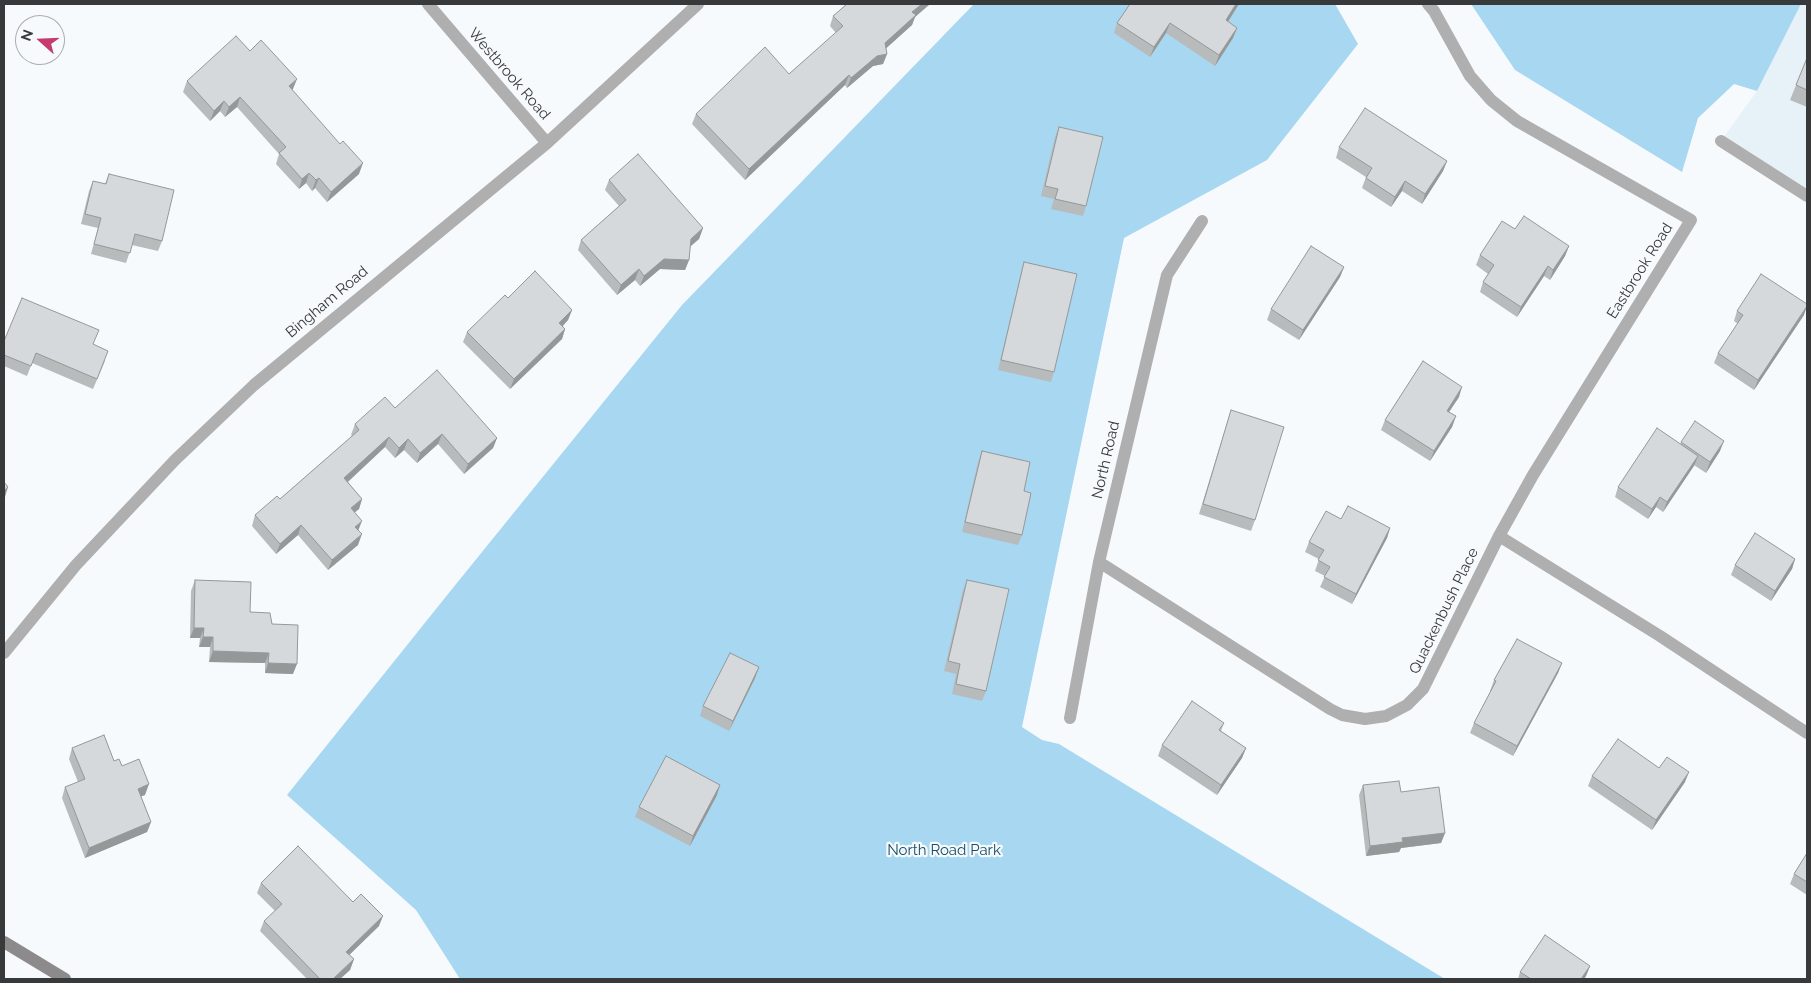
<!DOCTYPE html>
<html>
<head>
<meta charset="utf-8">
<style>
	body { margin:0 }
	#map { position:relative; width:1811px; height:983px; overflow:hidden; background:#f7fafc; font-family:Raleway,sans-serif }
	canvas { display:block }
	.frame { position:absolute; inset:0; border:5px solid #38393a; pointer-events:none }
	.north { position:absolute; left:15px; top:15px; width:50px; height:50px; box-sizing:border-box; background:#f7fafc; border:1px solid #abadae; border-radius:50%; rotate:290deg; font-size:14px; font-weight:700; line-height:20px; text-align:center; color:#38393a }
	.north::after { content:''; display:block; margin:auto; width:18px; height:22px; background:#c53a6f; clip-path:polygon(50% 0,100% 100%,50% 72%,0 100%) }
</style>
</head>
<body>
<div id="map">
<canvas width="1811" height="983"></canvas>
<div class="frame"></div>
<div class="north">N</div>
</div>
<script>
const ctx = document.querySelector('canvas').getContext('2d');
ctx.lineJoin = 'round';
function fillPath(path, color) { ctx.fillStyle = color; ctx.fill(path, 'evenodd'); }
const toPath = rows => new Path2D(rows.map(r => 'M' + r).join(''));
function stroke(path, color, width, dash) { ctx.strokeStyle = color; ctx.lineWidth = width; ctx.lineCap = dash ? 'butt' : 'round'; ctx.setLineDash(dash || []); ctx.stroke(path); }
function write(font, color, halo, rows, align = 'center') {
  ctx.font = font + ' Raleway,sans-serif'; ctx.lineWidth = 4.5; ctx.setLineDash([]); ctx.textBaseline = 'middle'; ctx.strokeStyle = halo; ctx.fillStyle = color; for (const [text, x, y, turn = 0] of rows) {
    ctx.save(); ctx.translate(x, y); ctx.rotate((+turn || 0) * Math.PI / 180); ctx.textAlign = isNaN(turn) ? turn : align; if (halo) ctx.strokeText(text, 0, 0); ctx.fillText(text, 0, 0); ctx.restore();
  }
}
const built = toPath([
	[1801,4,1807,4,1807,196,1721,141,1757,91]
]);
const green = toPath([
	[974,4,1335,4,1358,44,1267,160,1124,238,1022,727,1042,740,1059,744,1445,979,460,979,416,910,287,795,448,594,682,305],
	[1471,4,1801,4,1757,91,1734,84,1698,118,1682,172,1515,70]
]);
const lane = toPath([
	[1721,141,1807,196]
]);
const street = toPath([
	[428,4,547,143],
	[1499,536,1660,636,1807,733],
	[1099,562,1330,709,1342,715,1365,719,1386,716,1407,705,1423,689,1499,536,1533,475,1691,220,1517,121,1491,100,1470,76,1434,11,1428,4],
	[4,653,76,565,175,460,254,385,547,143,698,4],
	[1070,718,1099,562,1167,275,1202,221]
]);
const secondary = toPath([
	[4,942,65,979]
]);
const wall = toPath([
	[847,4,930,4,915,17,912,25,886,48,887,54,883,64,873,66,847,88,845,85,745,180,692,124,696,114,789,74,836,33,830,26,833,16],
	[1239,4,1228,22,1237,28,1233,38,1215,66,1166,33,1150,57,1114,33,1117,23],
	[250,51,293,89,292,90,359,174,327,202,315,188,312,191,306,183,299,189,276,164,279,154,237,107,225,117,220,111,210,121,183,92,187,81],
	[1807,58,1807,107,1790,100],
	[1059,127,1086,206,1083,216,1051,209,1054,199,1041,196,1055,137],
	[1339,147,1447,161,1443,171,1422,204,1402,191,1391,207,1362,188,1366,177,1336,158],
	[109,174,162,241,158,251,132,245,126,263,91,254,98,228,81,224,89,191,93,181,105,184],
	[609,180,703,228,699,239,690,247,689,260,685,270,660,269,640,286,635,280,617,295,578,250,581,240,619,206,605,190],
	[1515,229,1569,246,1565,256,1550,280,1544,276,1517,317,1480,292,1483,282,1488,274,1476,265,1480,255],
	[1024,262,1054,372,1051,382,998,370,1021,273],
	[1344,267,1340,277,1299,340,1267,320,1271,309],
	[508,298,572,310,568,320,563,326,565,329,562,339,510,389,463,342,467,332],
	[1737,311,1804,315,1754,390,1714,363,1718,353,1738,324,1734,321],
	[4,341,93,344,105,361,93,389,32,363,27,376,4,366],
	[1459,397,1449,412,1456,416,1452,427,1430,461,1381,430,1385,420],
	[395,408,497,438,493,448,464,474,438,444,417,463,404,450,395,458,385,447,348,482,362,499,359,509,354,512,358,530,358,545,328,570,298,535,276,554,252,526,255,515,280,499,352,436,351,435,355,424],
	[1231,410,1255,520,1251,531,1199,514],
	[1681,442,1720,451,1706,473,1694,465,1663,512,1656,507,1648,519,1615,497,1618,487,1680,444],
	[982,451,1024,491,1022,535,1018,545,962,532,978,462],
	[1341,519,1390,528,1387,538,1352,604,1320,587,1325,576,1315,571,1319,559,1305,552,1309,542],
	[1795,559,1792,569,1771,601,1731,575,1735,565],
	[195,580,272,624,293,674,265,673,265,663,209,662,210,647,199,647,200,638,190,638,191,591],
	[967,580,986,691,982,701,952,694,956,674,944,671,963,590],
	[1562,663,1558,673,1513,756,1470,733,1474,723,1491,691,1490,691,1494,680],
	[759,667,755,678,729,731,700,716,703,706],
	[1224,723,1221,731,1246,748,1242,758,1217,795,1158,756,1162,745],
	[72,748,114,761,145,795,141,796,151,822,147,832,85,858,62,798,65,787,78,782,69,759],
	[1659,768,1685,782,1652,830,1588,786,1592,776],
	[1363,785,1401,792,1445,833,1441,843,1401,848,1399,852,1366,856,1359,795],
	[717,795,690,846,635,817,639,807],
	[1807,853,1807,895,1790,884,1794,874],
	[261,883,353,902,379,926,349,955,354,959,350,970,340,979,307,979,260,931,264,921,275,911,257,893],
	[1590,966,1586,976,1584,979,1518,979,1520,972]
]);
const shadedWall = toPath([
	[922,4,930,4,915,17,912,25,881,53,885,43,912,12],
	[1236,4,1239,4,1222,31,1226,20],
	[1170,23,1166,33,1150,57,1154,47],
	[1237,28,1233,38,1215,66,1219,55],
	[887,54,883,64,873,66,847,88,851,78,877,56],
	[849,75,845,85,745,180,749,169],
	[297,79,293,89,285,96,289,86],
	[240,97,237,107,225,117,229,107],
	[224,101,220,111,210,121,214,111],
	[1447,161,1443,171,1422,204,1425,194],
	[363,163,359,174,327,202,331,192],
	[309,173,306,183,299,189,302,179],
	[319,178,315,188,312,191,316,180],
	[1405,181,1402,191,1391,207,1395,197],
	[703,228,699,239,687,249,691,239],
	[1569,246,1565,256,1550,280,1553,270],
	[664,259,689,260,685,270,660,269,640,286,644,276],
	[1548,266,1544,276,1517,317,1521,307],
	[1344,267,1340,277,1299,340,1303,330],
	[639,269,635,280,617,295,621,285],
	[1807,306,1804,315,1754,390,1758,380],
	[572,310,568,320,556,333,559,323],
	[565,329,562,339,510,389,514,379],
	[1462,387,1459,397,1443,421,1447,411],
	[1456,416,1452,427,1430,461,1434,451],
	[442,434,438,444,417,463,420,453],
	[389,437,385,447,341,488,344,478],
	[497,438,493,448,464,474,468,464],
	[408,439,404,450,395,458,399,448],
	[1724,441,1720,451,1706,473,1710,462],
	[1698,456,1694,466,1663,512,1667,502],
	[8,487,5,497,4,498,4,491],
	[1660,497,1656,507,1648,519,1652,509],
	[362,499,359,509,347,519,351,508],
	[362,521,358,531,355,527],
	[301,525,298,535,276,554,280,544],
	[1390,528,1387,538,1352,604,1356,594],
	[362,534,358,545,328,570,332,560],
	[1795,559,1792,569,1771,601,1775,591],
	[194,628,204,628,200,638,190,638],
	[203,637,213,637,210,647,199,647],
	[213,651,269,653,265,663,209,662],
	[268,663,297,664,293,674,265,673],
	[1562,663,1558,673,1513,756,1517,746],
	[759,667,755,678,729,731,733,721],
	[1246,748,1242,758,1217,795,1221,785],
	[1689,772,1685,782,1652,830,1656,820],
	[149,784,145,795,134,799,138,789],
	[720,785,717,795,690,846,693,836],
	[151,822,147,832,85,858,89,848],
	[1445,833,1441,843,1401,848,1399,852,1366,856,1370,846,1402,838],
	[383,916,379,926,342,962,346,952],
	[354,959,350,970,340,979,333,979],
	[1590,966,1586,976,1584,979,1581,979]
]);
const building = toPath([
	[847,4,922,4,912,12,916,15,885,43,887,54,877,56,851,78,849,75,749,169,696,114,765,47,789,74,843,26,833,16,847,4],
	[1130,4,1236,4,1226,20,1237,28,1219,55,1170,23,1154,47,1117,23,1130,4],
	[236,36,250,51,261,40,297,79,289,86,340,144,343,141,363,163,331,192,319,178,316,180,309,173,302,179,279,153,286,147,240,97,229,107,224,101,214,111,187,81,236,36],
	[1807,58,1807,90,1796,85,1807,58],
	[1365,108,1447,161,1425,194,1405,181,1395,197,1366,178,1372,168,1339,147,1365,108],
	[1059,127,1103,137,1086,206,1055,199,1058,189,1045,186,1059,127],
	[638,154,703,228,691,239,689,260,664,259,644,276,639,269,621,285,581,240,626,200,609,180,638,154],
	[109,174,174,190,162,241,135,234,130,253,94,244,101,218,85,214,93,181,106,184,109,174],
	[1524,216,1569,246,1553,270,1548,266,1521,307,1483,282,1494,265,1480,255,1502,221,1515,229,1524,216],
	[1311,246,1344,267,1303,330,1271,309,1311,246],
	[1024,262,1077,274,1054,372,1001,360,1024,262],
	[535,271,572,310,559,323,565,329,514,379,467,332,505,295,508,298,535,271],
	[1761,274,1807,304,1807,306,1758,380,1718,353,1743,315,1737,311,1761,274],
	[22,298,99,330,93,344,108,351,97,379,36,353,31,366,4,355,4,341,22,298],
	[1423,361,1462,387,1447,411,1456,416,1434,451,1385,420,1423,361],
	[437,370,497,438,468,464,442,434,420,453,408,439,399,448,389,437,344,478,362,499,351,508,362,521,355,527,362,534,332,560,301,525,280,544,255,515,277,496,280,499,359,430,355,424,385,397,395,408,437,370],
	[1231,410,1284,427,1255,520,1203,504,1231,410],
	[1695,421,1724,441,1710,462,1681,442,1695,421],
	[1657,428,1698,456,1667,502,1660,497,1652,509,1618,487,1657,428],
	[982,451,1030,462,1024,491,1031,493,1022,535,965,522,982,451],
	[4,482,8,487,4,491,4,482],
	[1348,506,1390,528,1356,594,1324,577,1330,567,1318,560,1324,550,1309,542,1326,511,1341,519,1348,506],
	[1755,533,1795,559,1775,591,1735,565,1755,533],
	[195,580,251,582,250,612,270,613,272,624,298,625,297,664,268,663,269,653,213,651,213,637,203,637,204,628,194,628,195,580],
	[967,580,1009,589,986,691,956,684,960,664,948,661,967,580],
	[1517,639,1562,663,1517,746,1474,723,1496,681,1494,680,1517,639],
	[730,653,759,667,733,721,703,706,730,653],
	[1192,701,1224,723,1219,730,1246,748,1221,785,1162,745,1192,701],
	[104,735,114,761,119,759,122,766,139,759,149,784,138,789,151,822,89,848,65,787,85,779,72,748,104,735],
	[1618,739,1659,768,1667,757,1689,772,1656,820,1592,776,1618,739],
	[666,756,720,785,693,836,639,807,666,756],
	[1399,781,1401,792,1439,787,1445,833,1402,838,1403,842,1370,846,1363,785,1399,781],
	[298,846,353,902,361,894,383,916,346,952,354,959,333,979,320,979,264,921,282,904,261,883,298,846],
	[1807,853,1807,882,1794,874,1807,853],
	[1545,935,1590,966,1581,979,1531,979,1520,972,1545,935]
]);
const streetNames = [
	["Westbrook Road",509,74,49],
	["Eastbrook Road",1640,271,-58],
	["Bingham Road",327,302,-40],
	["North Road",1106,460,-77],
	["Quackenbush Place",1444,611,-64]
];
const parkNames = [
	["North Road Park",944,850]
];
fillPath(built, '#e6f1f8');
fillPath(green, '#a8d7f1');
stroke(lane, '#b0afaf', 12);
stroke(street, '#b0afaf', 12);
stroke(secondary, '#8d8a8b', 12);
fillPath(wall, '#b7bbbc');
fillPath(shadedWall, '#959899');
fillPath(building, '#d5d9db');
stroke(building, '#959899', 1);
write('15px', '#38393a', '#f7fafc', streetNames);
write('15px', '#194e67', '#f7fafc', parkNames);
</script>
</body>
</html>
